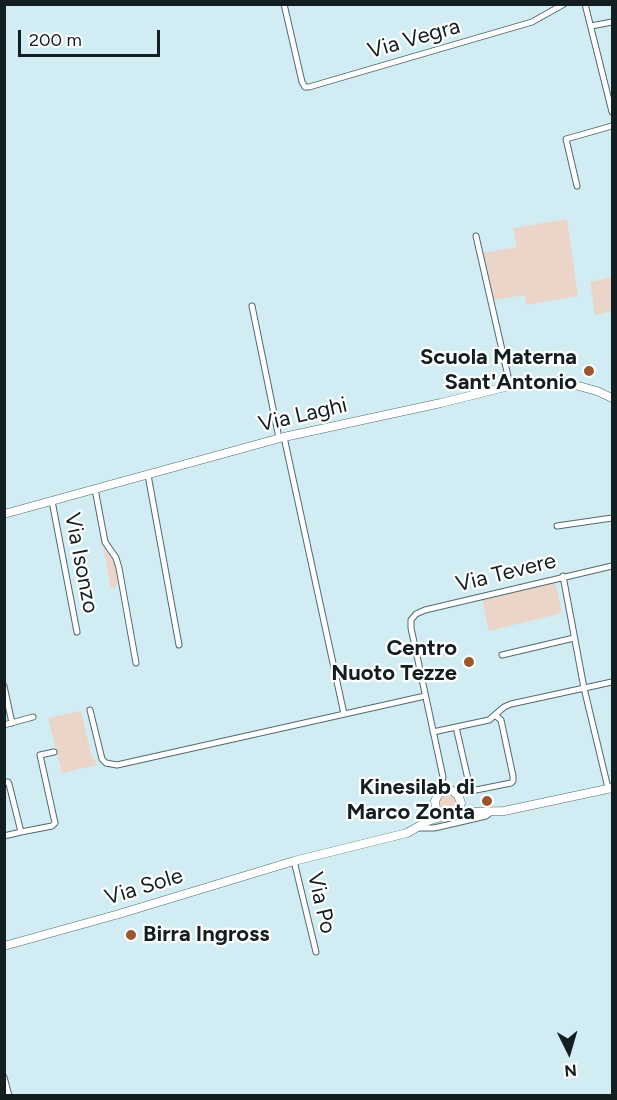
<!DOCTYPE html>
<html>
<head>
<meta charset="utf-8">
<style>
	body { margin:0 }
	#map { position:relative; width:617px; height:1100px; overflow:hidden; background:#d1edf3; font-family:Figtree,sans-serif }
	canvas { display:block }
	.frame { position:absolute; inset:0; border:6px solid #131e20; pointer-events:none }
	.north { position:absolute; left:539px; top:1022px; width:60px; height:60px; -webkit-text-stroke:4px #fff; paint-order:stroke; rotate:175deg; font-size:16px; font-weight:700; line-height:24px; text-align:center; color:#131e20 }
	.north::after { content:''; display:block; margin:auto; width:21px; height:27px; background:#131e20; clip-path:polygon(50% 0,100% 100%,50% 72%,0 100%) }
	.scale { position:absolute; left:18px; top:30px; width:142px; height:27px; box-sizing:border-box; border:3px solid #131e20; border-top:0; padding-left:8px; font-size:18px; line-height:21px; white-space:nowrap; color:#131e20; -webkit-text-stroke:4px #fff; paint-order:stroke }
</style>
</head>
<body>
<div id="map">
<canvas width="617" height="1100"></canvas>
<div class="frame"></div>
<div class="north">N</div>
<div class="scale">200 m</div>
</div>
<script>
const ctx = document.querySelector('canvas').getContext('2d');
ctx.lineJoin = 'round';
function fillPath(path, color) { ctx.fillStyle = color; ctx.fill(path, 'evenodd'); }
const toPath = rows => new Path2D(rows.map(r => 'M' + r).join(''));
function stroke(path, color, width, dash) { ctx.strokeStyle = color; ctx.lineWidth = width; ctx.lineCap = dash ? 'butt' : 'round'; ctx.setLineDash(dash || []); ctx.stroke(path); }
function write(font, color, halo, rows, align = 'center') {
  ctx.font = font + ' Figtree,sans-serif'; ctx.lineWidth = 4.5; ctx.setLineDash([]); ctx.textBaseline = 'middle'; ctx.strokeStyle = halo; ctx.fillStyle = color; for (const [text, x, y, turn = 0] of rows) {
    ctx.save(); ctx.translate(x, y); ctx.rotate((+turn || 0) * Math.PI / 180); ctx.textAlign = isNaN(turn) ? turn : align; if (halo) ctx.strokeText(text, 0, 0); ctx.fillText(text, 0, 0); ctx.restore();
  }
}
const green = toPath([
	[567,219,578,296,527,305,525,295,494,300,483,253,517,247,513,228],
	[612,277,612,311,595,315,590,282],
	[103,545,115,564,119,581,115,588,111,589],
	[555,582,562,613,489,631,482,600],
	[81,711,91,754,97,765,62,773,48,718],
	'439 804a9 9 0 1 1 18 0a9 9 0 1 1-18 0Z'
]);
const street = toPath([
	[284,4,302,82,305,87,309,87,532,22,564,4],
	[585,4,612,112],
	[591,26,612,22],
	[577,186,566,139,612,126],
	[476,236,510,385],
	[252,306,279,438],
	[284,437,344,714],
	[148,475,179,645],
	[95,489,105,542,116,558,119,568,136,663],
	[52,501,77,632],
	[557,526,612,518],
	[563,576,584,688,608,788],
	[502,655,574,638],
	[4,686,12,723],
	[90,710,102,759,106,763,117,765,425,696],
	[4,725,33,717],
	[456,727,470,788,476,790,511,783,513,781,513,776,501,720,496,716],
	[433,732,489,720,504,707,511,704,612,682],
	[4,782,8,782,9,784,21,832,4,836],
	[439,793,443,777,411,628,411,620,416,614,425,610,612,566],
	[417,828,434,828,456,823,486,816,491,812],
	[21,832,52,826,55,823,40,755,54,752],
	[294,861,316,952],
	[4,1077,9,1096]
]);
const secondary = toPath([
	[4,514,284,437,441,403,521,383,560,381,597,391,612,398],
	[457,813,461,803,458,795,451,790,439,793,435,801,436,809,440,814,448,817,466,812,504,811,612,788],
	[4,946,119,914,294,861,407,833,428,821,444,816]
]);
const markers = [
	[589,371,6,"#9c552d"],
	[469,662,6,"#9c552d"],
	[487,801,6,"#9c552d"],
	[131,935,6,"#9c552d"]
];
const streetNames = [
	["Via Vegra",414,39,-16],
	["Via Laghi",303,415,-13],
	["Via Isonzo",81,563,79],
	["Via Tevere",506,573,-14],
	["Via Sole",144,887,-17],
	["Via Po",321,903,77]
];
const poiNames = [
	["Scuola Materna",577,358],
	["Sant'Antonio",577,383],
	["Centro",457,649],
	["Nuoto Tezze",457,674],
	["Kinesilab di",475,788],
	["Marco Zonta",475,813],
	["Birra Ingross",143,935,"left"]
];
fillPath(green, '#ebd4c8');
stroke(street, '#516a70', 7);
stroke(secondary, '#516a70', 9);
stroke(street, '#fff', 5);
stroke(secondary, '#fff', 8);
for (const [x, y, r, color] of markers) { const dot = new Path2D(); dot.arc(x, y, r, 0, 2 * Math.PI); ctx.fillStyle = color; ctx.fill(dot); stroke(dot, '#fff', 2); }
write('22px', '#131e20', '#fff', streetNames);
write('bold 22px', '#131e20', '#fff', poiNames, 'right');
</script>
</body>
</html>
